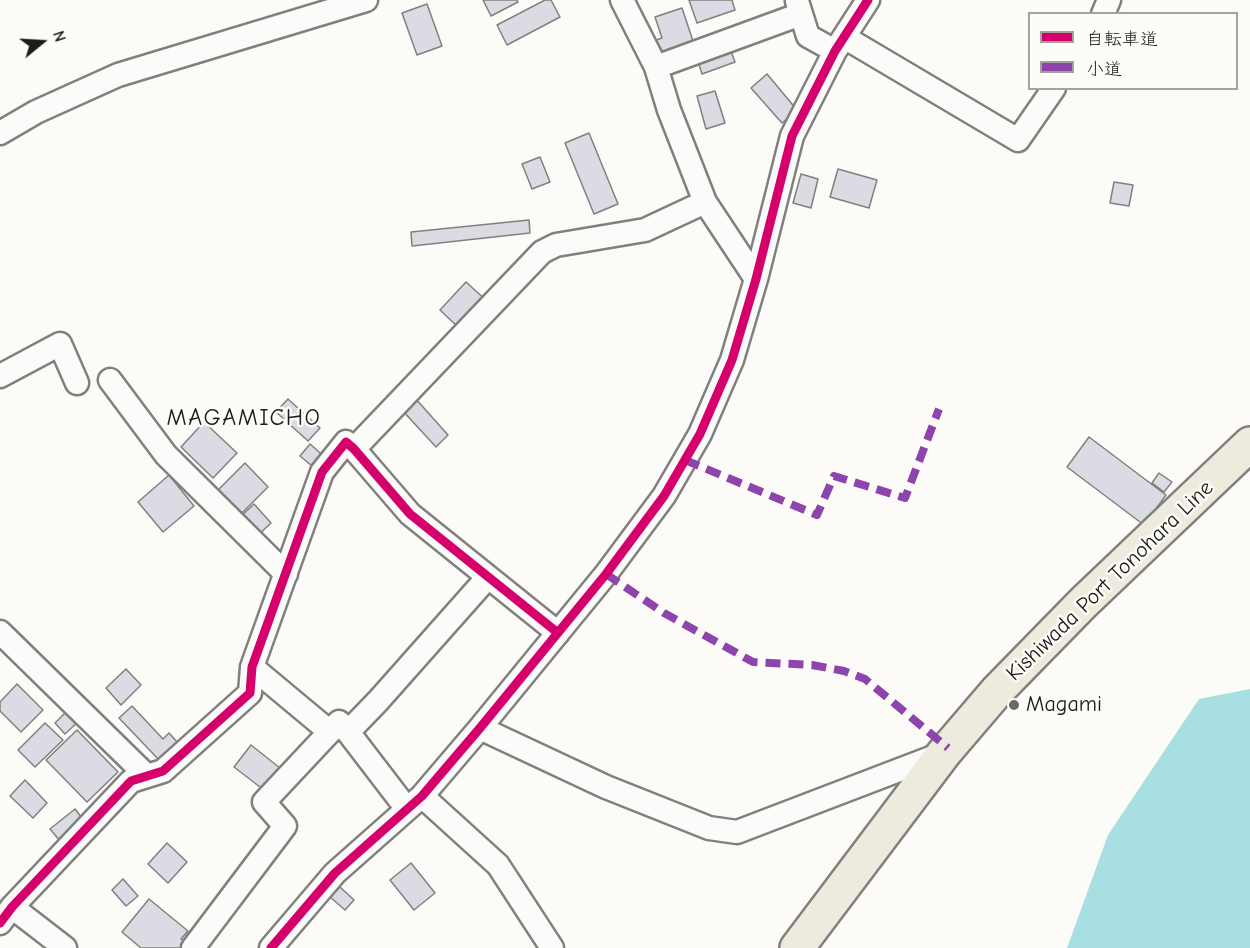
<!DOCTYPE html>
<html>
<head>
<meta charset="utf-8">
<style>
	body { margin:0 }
	#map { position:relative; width:1250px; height:948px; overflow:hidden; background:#fcfbf8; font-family:"Comic Neue","Klee One",sans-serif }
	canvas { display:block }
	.legend { position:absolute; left:1028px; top:12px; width:210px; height:78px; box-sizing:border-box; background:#fdfcf7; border:2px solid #a3a29f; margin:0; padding:8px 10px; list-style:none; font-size:18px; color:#1c1c1c }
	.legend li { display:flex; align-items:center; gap:12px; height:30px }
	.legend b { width:30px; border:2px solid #a3a29f }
	.north { position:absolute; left:12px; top:12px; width:60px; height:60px; -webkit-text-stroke:4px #fdfcf7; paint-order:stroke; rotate:72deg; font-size:16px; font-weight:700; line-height:24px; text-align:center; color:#1c1c1c }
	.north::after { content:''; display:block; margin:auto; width:21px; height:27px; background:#1c1c1c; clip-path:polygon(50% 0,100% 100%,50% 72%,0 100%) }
</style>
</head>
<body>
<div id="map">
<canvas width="1250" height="948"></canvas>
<ul class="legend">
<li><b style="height:8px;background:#d6006c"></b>自転車道</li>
<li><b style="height:8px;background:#8e44ad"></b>小道</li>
</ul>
<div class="north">N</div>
</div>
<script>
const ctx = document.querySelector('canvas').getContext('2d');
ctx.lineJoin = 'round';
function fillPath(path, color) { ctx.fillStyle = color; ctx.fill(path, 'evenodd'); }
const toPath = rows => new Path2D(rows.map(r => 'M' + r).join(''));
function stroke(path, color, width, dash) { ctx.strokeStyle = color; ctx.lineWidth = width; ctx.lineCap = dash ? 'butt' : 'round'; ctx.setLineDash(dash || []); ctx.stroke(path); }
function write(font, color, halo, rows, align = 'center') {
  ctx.font = font + ' "Comic Neue",sans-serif'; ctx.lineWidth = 5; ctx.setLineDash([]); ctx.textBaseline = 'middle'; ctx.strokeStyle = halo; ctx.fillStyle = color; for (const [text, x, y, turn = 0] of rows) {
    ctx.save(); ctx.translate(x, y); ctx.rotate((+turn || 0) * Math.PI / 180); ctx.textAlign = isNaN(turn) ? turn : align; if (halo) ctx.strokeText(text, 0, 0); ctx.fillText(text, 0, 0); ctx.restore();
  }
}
const water = toPath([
	[1250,689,1250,948,1067,948,1108,835,1199,699]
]);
const building = toPath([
	[483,0,517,0,518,2,491,16,483,0],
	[545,0,551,0,560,17,507,45,497,25,545,0],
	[689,0,732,0,735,10,697,23,689,0],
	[427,4,442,46,417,55,402,13,427,4],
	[682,8,695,47,657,60,651,42,662,38,655,17,682,8],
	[728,43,735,62,702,74,696,55,728,43],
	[767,74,797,110,782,123,751,88,767,74],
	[715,91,725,123,706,129,697,96,715,91],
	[589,133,618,204,594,214,565,143,589,133],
	[540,157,550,182,532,189,522,164,540,157],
	[838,169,877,180,869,208,830,197,838,169],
	[801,174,818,179,811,208,793,203,801,174],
	[1114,182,1133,185,1129,206,1110,203,1114,182],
	[529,220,530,233,412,246,411,232,529,220],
	[466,282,487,301,460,329,440,310,466,282],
	[415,398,448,435,436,447,402,410,415,398],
	[288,399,320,428,308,441,276,412,288,399],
	[204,422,237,453,213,478,181,447,204,422],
	[1089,437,1166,495,1144,525,1067,467,1089,437],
	[310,444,327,459,318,471,300,456,310,444],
	[245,463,268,487,241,514,218,490,245,463],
	[1159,473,1172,482,1164,492,1152,483,1159,473],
	[169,475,194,506,163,532,138,502,169,475],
	[254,504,271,523,255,538,238,519,254,504],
	[126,669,141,685,121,705,106,688,126,669],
	[17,684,43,710,21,732,0,711,0,702,17,684],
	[132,706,163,739,169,733,179,744,160,761,119,718,132,706],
	[71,707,82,718,65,734,55,723,71,707],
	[45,723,63,740,35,767,18,750,45,723],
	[77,730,118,772,87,802,46,760,77,730],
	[251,745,285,772,269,794,234,767,251,745],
	[25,780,47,803,33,818,10,796,25,780],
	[75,809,85,822,60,841,50,829,75,809],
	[167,843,187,862,168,883,148,864,167,843],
	[411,863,435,893,414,910,390,880,411,863],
	[123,879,138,896,126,906,112,890,123,879],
	[340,887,354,900,345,910,330,897,340,887],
	[149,899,188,931,181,939,193,948,141,948,122,932,149,899]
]);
const minor = toPath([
	[622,0,656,67,669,110,705,202,756,279],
	[797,1,808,36,835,51],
	[1103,14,1109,0],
	[844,37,1018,140,1054,88],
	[656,67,801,14],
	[0,133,36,112,118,75,366,0],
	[0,376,60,344,77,383],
	[110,380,166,455,286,574],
	[354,449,542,252,556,245,645,230,705,202],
	[0,632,147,776],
	[252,667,330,732],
	[480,728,606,787,709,828,737,832,941,754],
	[348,732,378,701,488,577],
	[422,796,498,865,552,948],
	[12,907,65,948],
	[0,923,12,907,131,781,163,771,250,693,252,667,322,472,346,442,354,449,410,514,558,633],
	[193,948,285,826,264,802,339,722,348,732,407,809],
	[271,948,335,873,422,796,480,728,606,574,664,496,700,434,732,360,756,279,792,136,835,51,868,0]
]);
const primary = toPath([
	[797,948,944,753,997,691,1083,603,1250,444]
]);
const quiet = toPath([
	[685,460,817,515,834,476,905,498,939,409],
	[606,574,664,613,753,662,812,665,844,671,865,679,948,748]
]);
const cycleway = toPath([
	[0,923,12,907,131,781,163,771,250,693,252,667,322,472,346,442,354,449,410,514,558,633],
	[271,948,335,873,422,796,480,728,606,574,664,496,700,434,732,360,756,279,792,136,835,51,868,0]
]);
const markers = [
	[1014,705,6,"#6a6a69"]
];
const streetNames = [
	["Kishiwada Port Tonohara Line",1110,581,-44]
];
const poiNames = [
	["Magami",1026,705]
];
const neighbourhoodNames = [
	["MAGAMICHO",244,418]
];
fillPath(water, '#a7dfe2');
fillPath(building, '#dadbe3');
stroke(building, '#81807f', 1.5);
stroke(minor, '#81807f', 27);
stroke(primary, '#81807f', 38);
stroke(minor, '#fbfbf9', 22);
stroke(primary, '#eeeadd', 33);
stroke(quiet, '#8e44ad', 8, [15, 8]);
stroke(cycleway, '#d6006c', 9);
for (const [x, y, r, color] of markers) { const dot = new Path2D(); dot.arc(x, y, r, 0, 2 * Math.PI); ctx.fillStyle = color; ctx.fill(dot); stroke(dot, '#fdfcf7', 2); }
write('22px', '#1c1c1c', '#fdfcf7', streetNames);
write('22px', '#1c1c1c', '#fdfcf7', poiNames, 'left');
ctx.letterSpacing = '1.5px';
write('24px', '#1c1c1c', '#fdfcf7', neighbourhoodNames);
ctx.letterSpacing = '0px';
</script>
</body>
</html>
